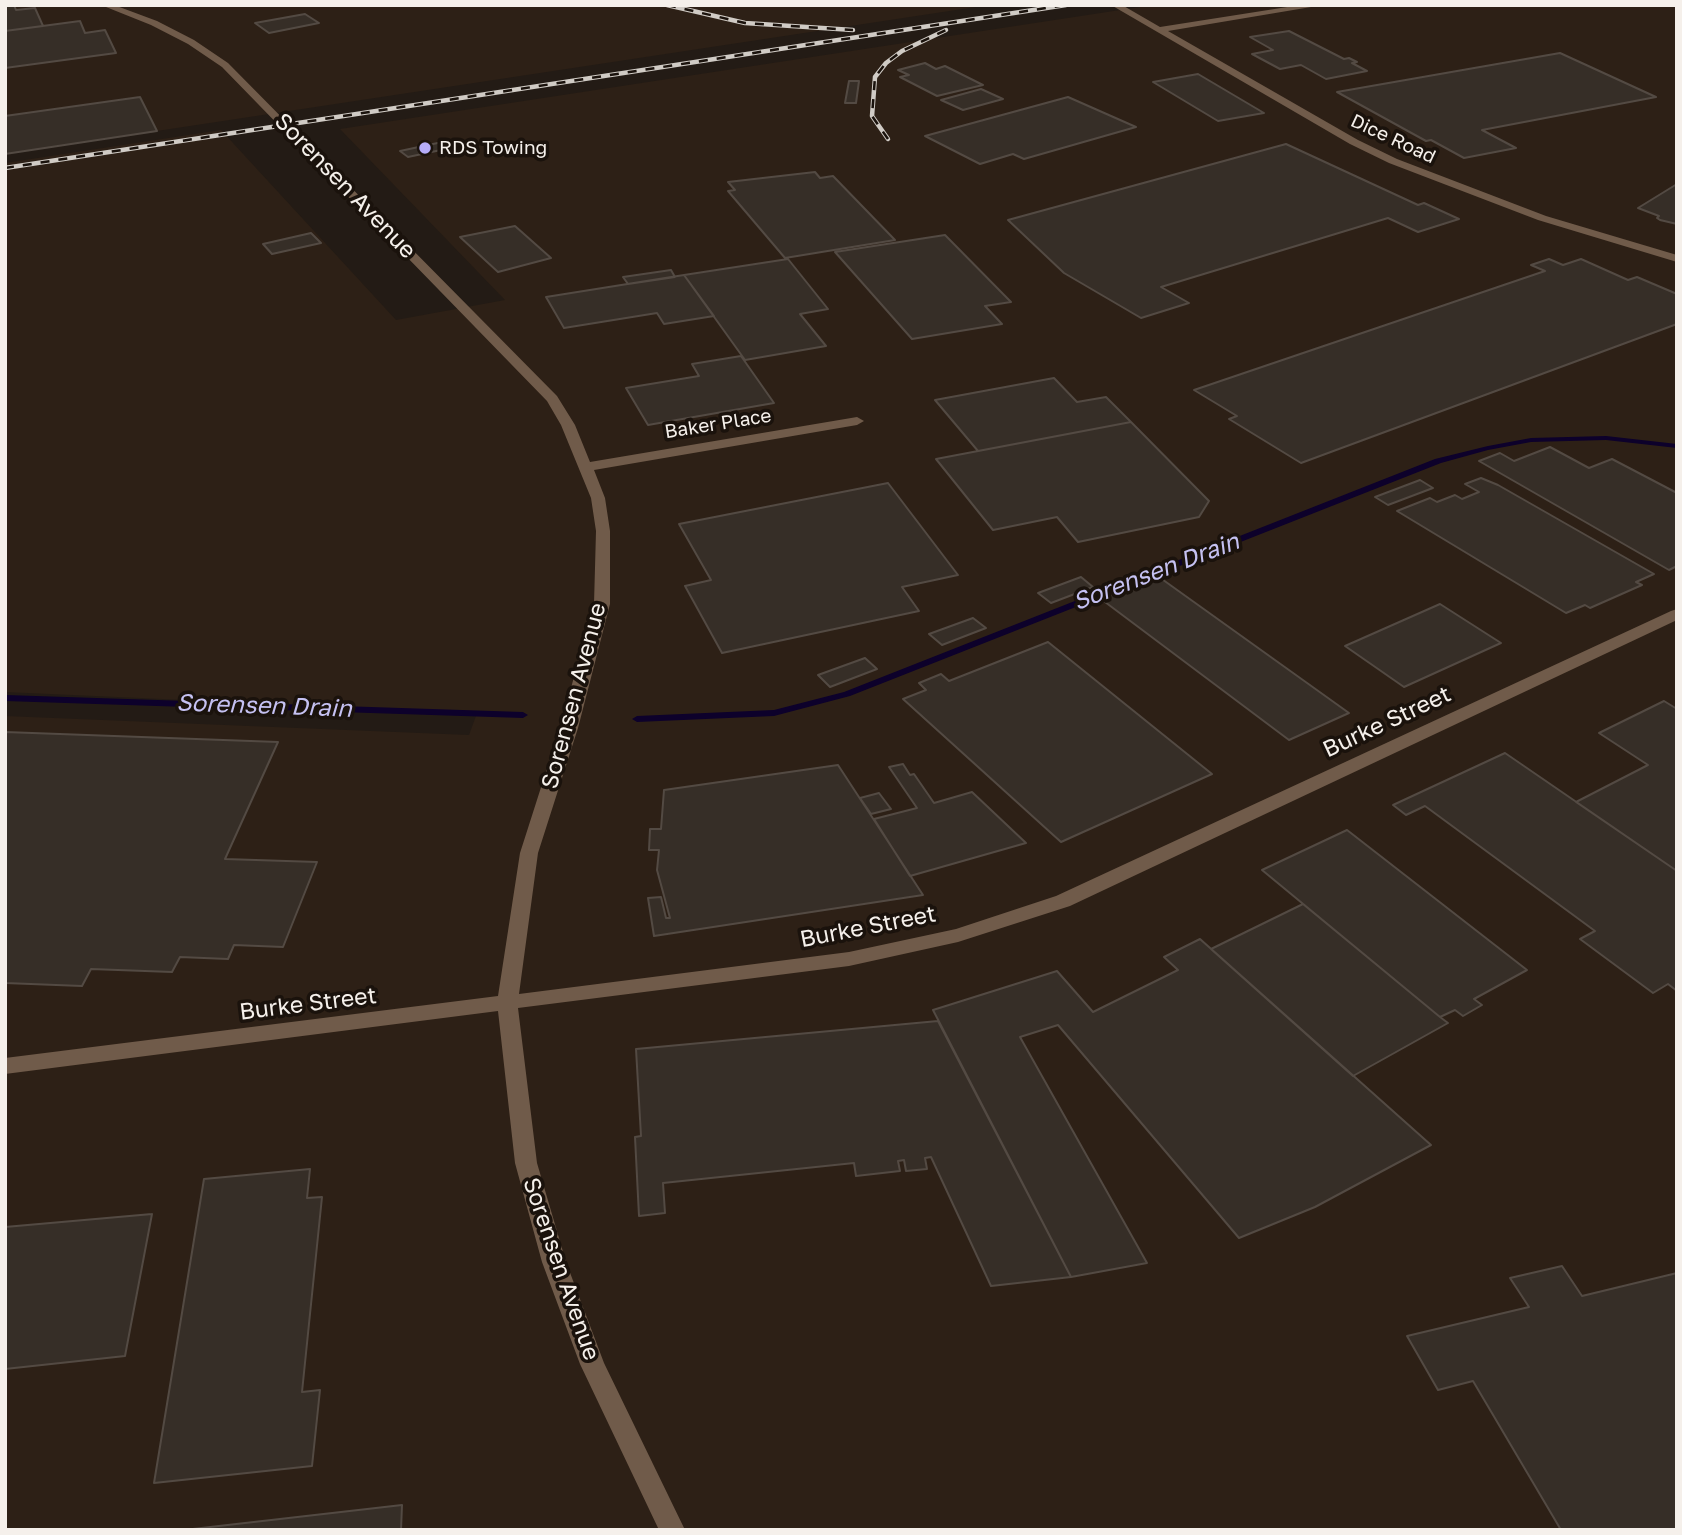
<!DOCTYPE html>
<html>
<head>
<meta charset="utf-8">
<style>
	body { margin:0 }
	#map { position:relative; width:1682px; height:1535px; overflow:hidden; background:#231b15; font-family:"Golos Text",sans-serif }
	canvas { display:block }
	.frame { position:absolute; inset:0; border:7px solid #f5f0eb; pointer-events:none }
</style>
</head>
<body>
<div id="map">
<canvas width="1682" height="1535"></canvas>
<div class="frame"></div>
</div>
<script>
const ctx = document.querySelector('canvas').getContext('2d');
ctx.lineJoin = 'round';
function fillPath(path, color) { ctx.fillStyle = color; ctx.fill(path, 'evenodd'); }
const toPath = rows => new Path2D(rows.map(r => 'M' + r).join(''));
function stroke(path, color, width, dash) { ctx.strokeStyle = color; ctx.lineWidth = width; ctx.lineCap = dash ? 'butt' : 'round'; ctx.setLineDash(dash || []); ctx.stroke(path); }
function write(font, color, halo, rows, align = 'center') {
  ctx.font = font + ' "Golos Text",sans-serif'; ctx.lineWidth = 7; ctx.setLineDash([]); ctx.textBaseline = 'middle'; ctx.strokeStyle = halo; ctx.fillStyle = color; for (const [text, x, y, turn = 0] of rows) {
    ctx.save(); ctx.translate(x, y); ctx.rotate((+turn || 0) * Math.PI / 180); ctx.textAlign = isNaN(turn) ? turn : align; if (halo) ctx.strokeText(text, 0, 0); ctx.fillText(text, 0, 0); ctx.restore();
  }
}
const built = toPath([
	[5,5,989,5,5,154],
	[1153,5,1677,5,1677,1530,5,1530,5,716,469,735,477,713,5,692,5,163,221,130,396,320,505,300,340,129]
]);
const stream = toPath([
	[1606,436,1677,444,1677,448,1606,440,1531,442,1488,450,1441,463,850,696,774,716,637,722,632,719,637,716,774,710,844,692,1435,459,1488,446,1531,438,1606,436],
	[5,695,523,712,528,715,523,718,5,701,5,695]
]);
const building = toPath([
	[5,5,14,5,16,10,35,8,43,26,5,31,5,5],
	[305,14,319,23,269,33,255,23,305,14],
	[80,21,85,33,105,30,116,53,5,68,5,31,80,21],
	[1289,31,1344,59,1349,58,1357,62,1352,63,1367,71,1326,79,1301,65,1280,69,1252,54,1273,50,1250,37,1289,31],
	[1560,53,1656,97,1482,130,1516,148,1464,158,1431,140,1426,141,1337,92,1560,53],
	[925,63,936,69,945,66,983,85,937,96,900,77,909,75,898,70,925,63],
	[1198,74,1264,113,1218,121,1153,82,1198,74],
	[849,81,859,81,856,103,845,103,849,81],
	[981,89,1003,99,963,110,941,100,981,89],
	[140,97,157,131,5,154,5,116,140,97],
	[1068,97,1136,127,1024,159,1013,154,980,164,925,136,1068,97],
	[447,141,455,147,408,157,400,151,447,141],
	[1286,144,1418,205,1424,203,1459,219,1418,232,1388,218,1161,287,1189,303,1141,318,1064,273,1008,220,1286,144],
	[815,172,820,178,833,176,895,240,785,258,728,191,735,190,728,182,815,172],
	[1677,184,1677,224,1660,220,1657,218,1659,216,1638,208,1677,184],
	[515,226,551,258,498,272,460,237,515,226],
	[311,233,321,243,272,254,263,244,311,233],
	[945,235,1011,302,985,306,1002,324,912,339,835,252,945,235],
	[788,259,828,309,800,314,826,346,745,360,684,275,788,259],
	[1549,259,1563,265,1581,259,1628,280,1637,277,1677,294,1677,324,1301,463,1229,419,1237,416,1194,390,1545,271,1531,265,1549,259],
	[671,270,675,277,628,284,623,277,671,270],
	[684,275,714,316,664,324,657,313,564,328,546,297,684,275],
	[741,356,774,403,648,425,626,388,699,376,692,364,741,356],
	[1054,378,1077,402,1106,397,1131,422,978,451,935,400,1054,378],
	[1131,422,1209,501,1199,517,1078,542,1057,517,993,530,936,459,1131,422],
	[1550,447,1589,468,1612,459,1677,493,1677,566,1669,570,1479,461,1500,453,1514,461,1550,447],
	[1481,478,1498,485,1654,574,1636,582,1642,585,1590,608,1585,605,1566,613,1397,511,1430,498,1437,502,1455,495,1462,499,1479,492,1465,484,1481,478],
	[1420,480,1433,488,1388,505,1375,497,1420,480],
	[888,483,958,575,902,587,919,611,722,653,685,586,711,580,679,524,888,483],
	[1081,577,1093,587,1051,603,1038,593,1081,577],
	[1159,577,1349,713,1289,740,1101,599,1159,577],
	[1440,604,1501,643,1404,687,1345,646,1440,604],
	[973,618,986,628,942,645,929,634,973,618],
	[1048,642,1212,774,1061,842,903,699,926,690,919,683,941,674,949,681,1048,642],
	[865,658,877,669,830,687,818,675,865,658],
	[1664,701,1677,709,1677,871,1576,802,1648,765,1599,733,1664,701],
	[5,732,278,742,225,859,317,862,283,947,234,945,228,959,180,957,172,972,91,969,82,986,5,983,5,732],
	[1505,753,1677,871,1677,991,1668,984,1653,993,1580,939,1595,931,1425,806,1406,815,1393,805,1505,753],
	[903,764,910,775,914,774,934,803,972,792,1026,843,910,876,874,819,917,808,889,767,903,764],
	[838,765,923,895,654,936,648,898,661,897,666,918,670,918,657,870,659,850,649,850,650,829,661,829,664,790,838,765],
	[879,793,891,809,871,814,860,798,879,793],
	[1347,830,1527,970,1474,999,1482,1005,1463,1016,1455,1010,1440,1017,1262,870,1347,830],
	[1303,904,1440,1017,1448,1023,1353,1076,1211,949,1303,904],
	[1200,939,1431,1145,1315,1207,1239,1238,1058,1025,1020,1037,1147,1263,1071,1277,933,1010,1057,971,1093,1012,1178,970,1164,957,1200,939],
	[938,1021,1071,1277,991,1286,931,1157,925,1158,927,1169,906,1171,904,1160,898,1161,900,1171,856,1176,854,1163,663,1183,665,1213,639,1216,635,1137,641,1136,636,1049,938,1021],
	[310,1169,307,1198,322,1197,302,1392,320,1390,312,1466,154,1483,204,1179,310,1169],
	[152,1214,125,1356,5,1369,5,1227,152,1214],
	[1562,1266,1582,1296,1677,1273,1677,1530,1561,1530,1473,1381,1438,1390,1407,1336,1529,1307,1510,1278,1562,1266],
	[402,1505,401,1530,184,1530,402,1505]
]);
const minor = toPath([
	[101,5,114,5,157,21,194,40,228,63,557,396,575,425,590,462,857,417,864,421,857,425,594,470,605,498,610,531,610,604,578,728,538,853,519,994,849,952,956,929,1056,896,1671,611,1677,609,1677,620,1070,906,958,942,849,966,518,1008,537,1163,566,1262,604,1363,685,1530,659,1530,580,1364,542,1262,515,1163,498,1011,5,1074,5,1058,498,996,520,853,560,728,594,604,596,531,591,498,561,425,547,401,222,67,188,44,151,25,101,5],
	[1111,5,1122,5,1160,27,1300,5,1323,5,1168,31,1358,140,1397,159,1546,216,1677,255,1677,262,1538,220,1389,163,1350,144,1111,5]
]);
const rail = toPath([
	[667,5,745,23,853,30],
	[888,139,872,116,875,77,886,63,902,51,946,30],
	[5,168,1066,5]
]);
const markers = [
	[425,148,7,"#b5acf8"]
];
const farStreetnames = [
	["Dice Road",1393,139,25],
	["Baker Place",718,424,-9]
];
const farPoinames = [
	["RDS Towing",439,148]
];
const streetNames = [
	["Sorensen Avenue",345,186,46],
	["Sorensen Avenue",574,696,-75],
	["Burke Street",1387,722,-25],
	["Burke Street",868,927,-11],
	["Burke Street",308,1004,-7],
	["Sorensen Avenue",561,1269,71]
];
const waterNames = [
	["Sorensen Drain",1156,572,-21],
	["Sorensen Drain",264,706,2]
];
fillPath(built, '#2d2016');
fillPath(stream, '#0d012b');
fillPath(building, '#362e27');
stroke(building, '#534a43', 2);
fillPath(minor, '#705b4a');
stroke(rail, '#d0cbc5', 4.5);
stroke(rail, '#1a120c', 2.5, [9]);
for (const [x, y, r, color] of markers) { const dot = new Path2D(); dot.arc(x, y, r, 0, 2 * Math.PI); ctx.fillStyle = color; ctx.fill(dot); stroke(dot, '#1a120c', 2.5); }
write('19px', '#f5f0eb', '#1a120c', farStreetnames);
write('19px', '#f5f0eb', '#1a120c', farPoinames, 'left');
write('23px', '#f5f0eb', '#1a120c', streetNames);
write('italic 24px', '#c5c1f2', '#1a120c', waterNames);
</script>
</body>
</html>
